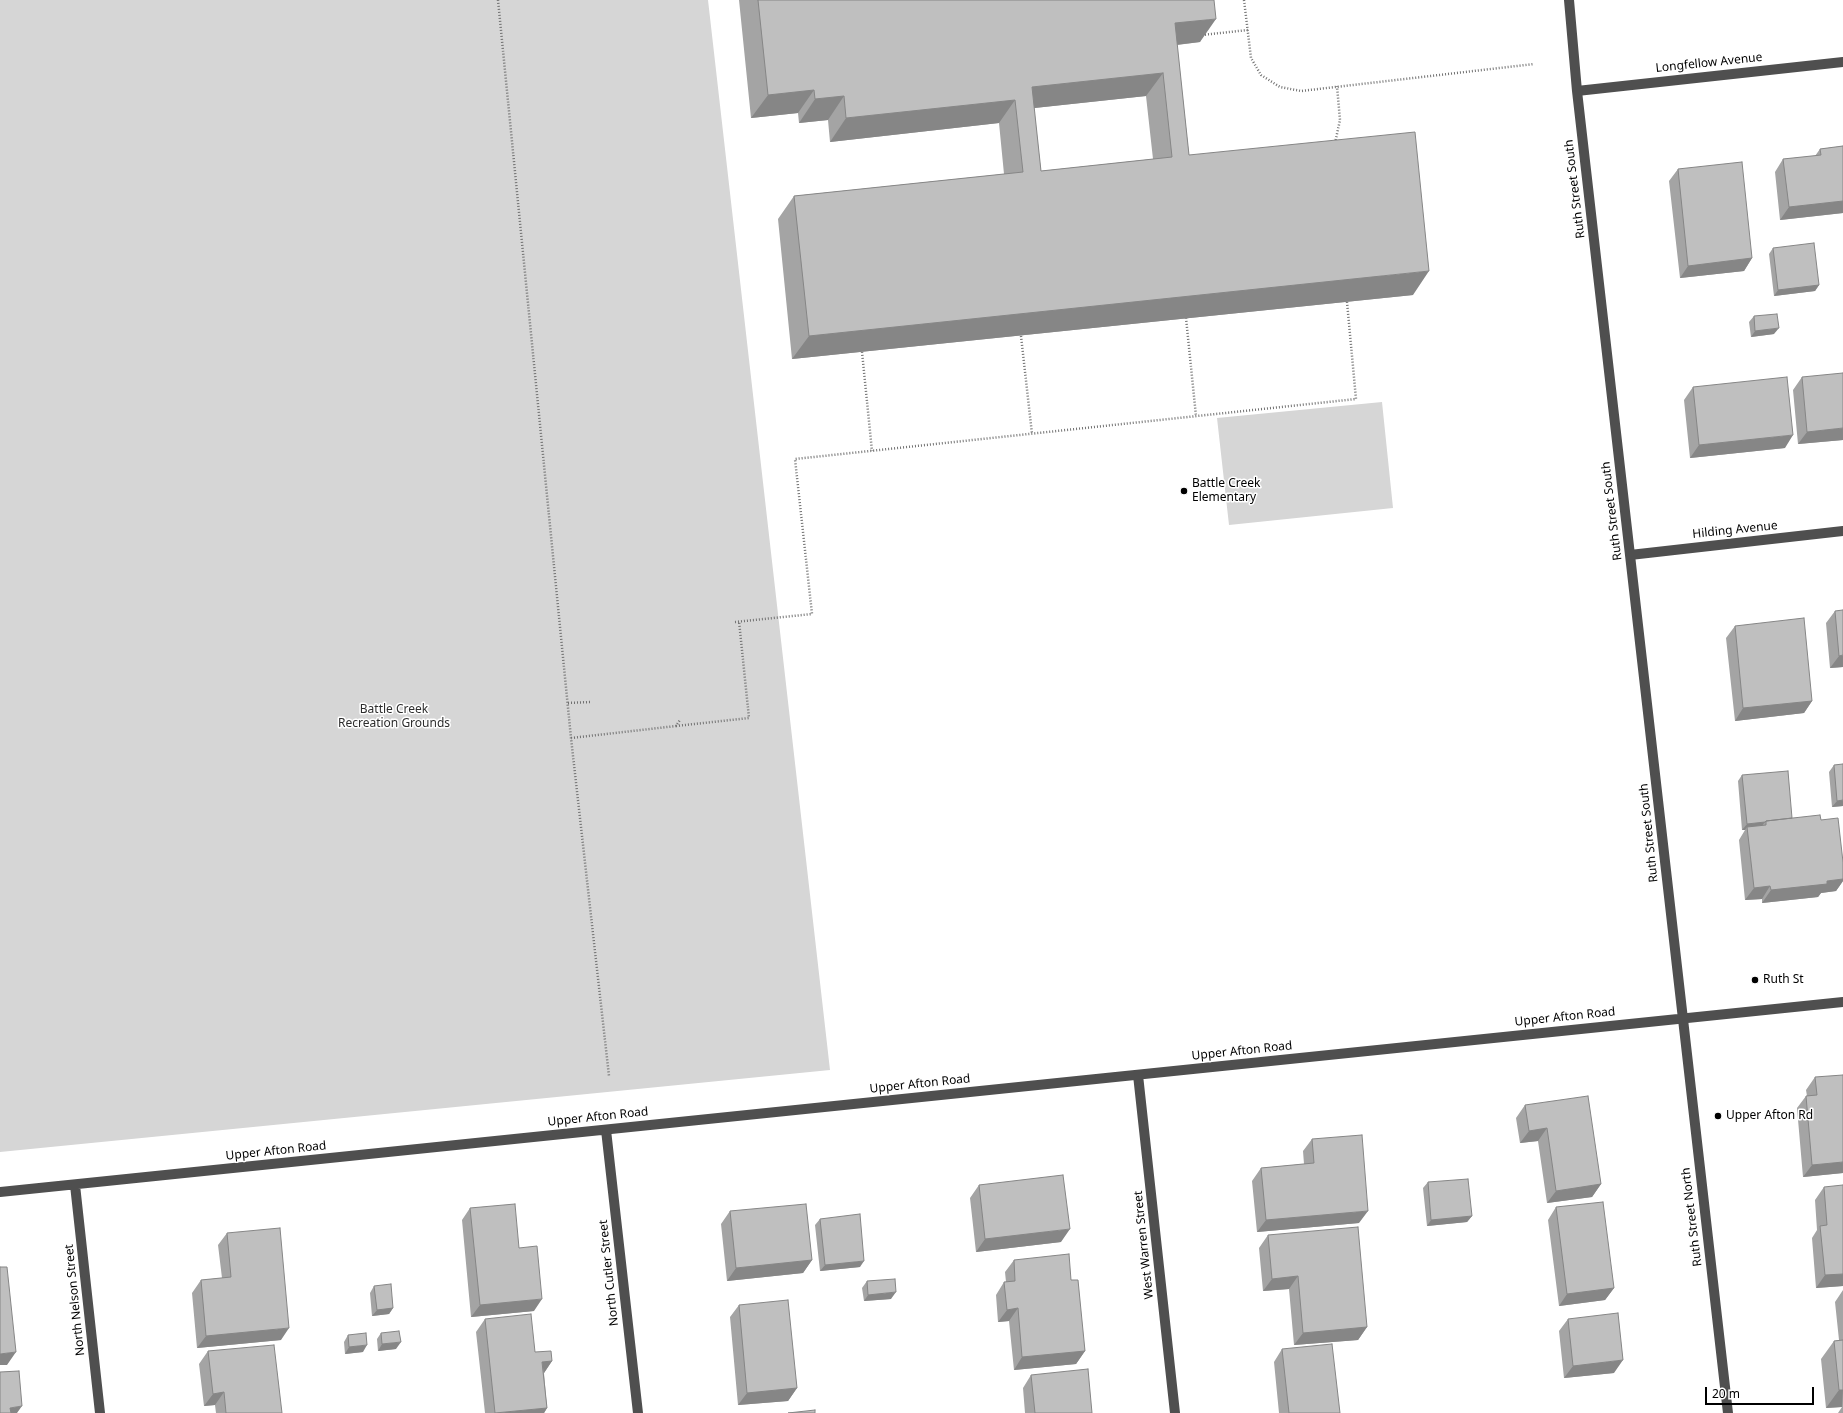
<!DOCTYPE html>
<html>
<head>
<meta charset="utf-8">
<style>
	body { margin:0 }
	#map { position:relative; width:1843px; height:1413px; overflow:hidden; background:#fff; font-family:"Noto Sans",sans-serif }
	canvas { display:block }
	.scale { position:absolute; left:1705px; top:1387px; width:109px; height:18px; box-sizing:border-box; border:2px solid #000; border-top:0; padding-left:5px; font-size:12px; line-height:14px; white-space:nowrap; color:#000; -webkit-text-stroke:3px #fff; paint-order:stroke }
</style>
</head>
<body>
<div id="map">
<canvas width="1843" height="1413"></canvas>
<div class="scale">20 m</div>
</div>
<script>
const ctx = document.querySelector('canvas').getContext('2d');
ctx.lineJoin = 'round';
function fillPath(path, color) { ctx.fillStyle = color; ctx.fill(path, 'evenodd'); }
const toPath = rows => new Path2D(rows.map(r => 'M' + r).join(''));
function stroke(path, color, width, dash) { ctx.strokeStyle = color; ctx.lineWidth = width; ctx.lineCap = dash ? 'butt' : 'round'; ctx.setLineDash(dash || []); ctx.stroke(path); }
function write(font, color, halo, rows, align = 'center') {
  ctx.font = font + ' "Noto Sans",sans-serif'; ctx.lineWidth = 3; ctx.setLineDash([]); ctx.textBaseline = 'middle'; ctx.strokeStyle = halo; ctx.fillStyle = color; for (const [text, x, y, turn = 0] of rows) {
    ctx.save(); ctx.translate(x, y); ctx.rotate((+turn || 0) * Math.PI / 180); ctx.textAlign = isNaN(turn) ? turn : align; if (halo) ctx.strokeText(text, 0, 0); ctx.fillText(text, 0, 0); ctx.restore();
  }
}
const green = toPath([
	[0,0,708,0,830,1070,0,1152],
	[1382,402,1393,508,1229,525,1217,418]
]);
const path = toPath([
	[498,0,571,738,609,1076],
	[1244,0,1251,58,1261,75,1280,87,1301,91,1534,64],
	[1202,35,1248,30],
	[1335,143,1340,120,1337,86],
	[1186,318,1196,416],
	[1021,336,1032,434],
	[862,352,872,451],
	[735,622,812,614,795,459,1356,399,1347,302],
	[568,703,591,702],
	[676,726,749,718,739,621],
	[571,738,676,726,680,720]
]);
const minor = toPath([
	[1569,0,1577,91,1728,1413],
	[1577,91,1843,62],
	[1630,555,1843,531],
	[1138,1075,1175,1413],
	[606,1130,638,1413],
	[75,1185,100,1413],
	[0,1192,1843,1002]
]);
const wall = toPath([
	[739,0,1214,0,1200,42,1177,45,1189,155,1413,295,792,359,778,219,794,196,1004,174,999,123,830,142,828,120,799,123,798,113,751,118],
	[1146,96,1153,159,1041,171,1034,108],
	[1843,146,1843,213,1780,220,1775,172,1783,159,1815,156,1820,149],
	[1678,169,1752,258,1744,271,1680,278,1669,181],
	[1773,248,1819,285,1815,291,1774,296,1769,254],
	[1754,316,1774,334,1751,337,1749,322],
	[1802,377,1843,440,1798,444,1793,390],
	[1693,387,1785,448,1690,458,1684,400],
	[1835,611,1843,667,1830,668,1826,623],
	[1735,626,1812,701,1804,713,1735,721,1726,638],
	[1834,765,1843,806,1832,807,1829,772],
	[1742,775,1792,818,1821,820,1843,862,1843,881,1836,891,1821,893,1818,897,1762,903,1762,899,1745,900,1739,840,1745,830,1742,830,1738,781],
	[1815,1077,1843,1173,1803,1177,1797,1108,1806,1096,1807,1096,1806,1090],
	[1525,1105,1601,1184,1592,1197,1547,1203,1538,1141,1520,1143,1516,1118],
	[1312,1139,1359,1223,1257,1232,1252,1181,1261,1168,1304,1164,1303,1151],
	[1428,1182,1472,1216,1467,1222,1427,1226,1423,1188],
	[979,1185,1061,1242,976,1252,970,1198],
	[1824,1187,1843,1286,1816,1288,1812,1238,1817,1230,1815,1200],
	[1556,1207,1614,1288,1605,1300,1559,1306,1548,1220],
	[470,1208,519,1248,534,1311,471,1317,462,1220],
	[730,1211,812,1260,803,1273,727,1281,721,1224],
	[820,1219,860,1267,820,1271,815,1225],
	[227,1233,281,1340,197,1348,192,1293,201,1280,222,1278,218,1245],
	[1268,1235,1367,1327,1358,1340,1294,1345,1289,1289,1263,1291,1259,1248],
	[1014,1260,1071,1280,1085,1351,1076,1364,1014,1370,1009,1321,998,1322,996,1295,1004,1282,1006,1282,1005,1272],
	[867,1281,891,1299,864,1301,862,1288],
	[374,1286,393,1308,389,1314,372,1316,370,1293],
	[1843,1290,1843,1413,1838,1413,1842,1407,1826,1408,1821,1359,1834,1341,1839,1340,1835,1302],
	[739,1305,797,1388,788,1401,738,1405,730,1317],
	[485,1319,535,1352,552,1361,544,1373,547,1408,544,1413,485,1413,476,1332],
	[1568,1319,1614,1373,1564,1378,1559,1331],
	[381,1333,396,1349,378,1351,377,1339],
	[348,1335,363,1352,345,1354,344,1342],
	[1282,1349,1340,1413,1279,1413,1274,1362],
	[208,1351,282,1413,216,1413,215,1405,204,1406,199,1364],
	[1031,1375,1092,1413,1025,1413,1023,1388]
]);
const shadedWall = toPath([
	[1216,19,1200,42,1158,47,1175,23],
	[1163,73,1146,96,1016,110,1032,87],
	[814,90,798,113,751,118,768,95],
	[844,96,828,120,799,123,815,99],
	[1015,100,999,123,830,142,846,118],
	[1843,201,1843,213,1780,220,1789,207],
	[1752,258,1744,271,1680,278,1688,266],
	[1429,271,1413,295,792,359,809,336],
	[1819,285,1815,291,1774,296,1778,290],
	[1779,328,1774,334,1751,337,1755,331],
	[1843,428,1843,440,1798,444,1807,432],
	[1793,435,1785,448,1690,458,1699,445],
	[1843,655,1843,667,1830,668,1839,656],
	[1812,701,1804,713,1735,721,1743,708],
	[1843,800,1843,806,1832,807,1837,801],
	[1765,822,1760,828,1747,827,1745,830,1742,830,1747,824],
	[1843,879,1843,881,1836,891,1821,893,1818,897,1762,903,1771,890,1827,881],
	[1770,886,1762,899,1745,900,1754,888],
	[1547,1128,1538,1141,1520,1143,1529,1131],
	[1843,1162,1843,1173,1803,1177,1812,1165],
	[1601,1184,1592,1197,1547,1203,1556,1191],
	[1368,1211,1359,1223,1257,1232,1266,1220],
	[1472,1216,1467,1222,1427,1226,1431,1220],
	[1070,1229,1061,1242,976,1252,985,1239],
	[812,1260,803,1273,727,1281,736,1268],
	[864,1261,860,1267,820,1271,825,1265],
	[1843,1274,1843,1286,1816,1288,1825,1275],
	[1298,1276,1289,1289,1263,1291,1272,1279],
	[1614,1288,1605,1300,1559,1306,1567,1294],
	[896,1292,891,1299,864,1301,868,1295],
	[542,1299,534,1311,471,1317,480,1305],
	[393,1308,389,1314,372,1316,377,1310],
	[1018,1308,1009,1321,998,1322,1007,1310],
	[1367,1327,1358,1340,1294,1345,1303,1333],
	[289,1328,281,1340,197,1348,206,1336],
	[401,1342,396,1349,378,1351,382,1344],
	[367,1345,363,1352,345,1354,349,1347],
	[1085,1351,1076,1364,1014,1370,1022,1357],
	[16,1352,7,1365,0,1365,0,1354],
	[1623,1360,1614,1373,1564,1378,1573,1366],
	[552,1361,544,1373,542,1362],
	[797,1388,788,1401,738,1405,747,1393],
	[1839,1390,1843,1390,1842,1407,1826,1408],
	[224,1392,215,1405,204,1406,213,1394],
	[22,1406,17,1413,7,1413,10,1408],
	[547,1408,544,1413,497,1413]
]);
const building = toPath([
	[758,0,1214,0,1216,19,1175,23,1189,155,1415,132,1429,271,809,336,794,196,1023,172,1015,100,846,118,844,96,815,99,814,90,768,95,758,0],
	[1163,73,1172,157,1041,171,1032,87,1163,73],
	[1843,146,1843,201,1789,207,1783,159,1821,155,1820,149,1843,146],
	[1742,162,1752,258,1688,266,1678,169,1742,162],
	[1814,243,1819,285,1778,290,1773,248,1814,243],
	[1777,314,1779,328,1755,331,1754,316,1777,314],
	[1843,373,1843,428,1807,432,1802,377,1843,373],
	[1787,377,1793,435,1699,445,1693,387,1787,377],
	[1843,610,1843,655,1839,656,1835,611,1843,610],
	[1804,618,1812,701,1743,708,1735,626,1804,618],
	[1843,764,1843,800,1837,801,1834,765,1843,764],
	[1788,771,1792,818,1766,821,1765,822,1747,824,1742,775,1788,771],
	[1820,815,1821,820,1838,818,1843,862,1843,879,1827,881,1827,884,1771,890,1770,886,1754,888,1747,827,1766,825,1766,821,1820,815],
	[1843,1075,1843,1162,1812,1165,1806,1096,1817,1095,1815,1077,1843,1075],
	[1588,1096,1601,1184,1556,1191,1547,1128,1529,1131,1525,1105,1588,1096],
	[1362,1135,1368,1211,1266,1220,1261,1168,1314,1163,1312,1139,1362,1135],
	[1063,1175,1070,1229,985,1239,979,1185,1063,1175],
	[1468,1179,1472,1216,1431,1220,1428,1182,1468,1179],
	[1843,1185,1843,1274,1825,1275,1820,1226,1827,1225,1824,1187,1843,1185],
	[1603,1202,1614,1288,1567,1294,1556,1207,1603,1202],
	[515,1204,519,1248,537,1246,542,1299,480,1305,470,1208,515,1204],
	[806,1204,812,1260,736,1268,730,1211,806,1204],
	[860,1214,864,1261,825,1265,820,1219,860,1214],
	[1358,1227,1367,1327,1303,1333,1298,1276,1272,1279,1268,1235,1358,1227],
	[280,1228,289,1328,206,1336,201,1280,231,1277,227,1233,280,1228],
	[1069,1254,1071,1280,1078,1280,1085,1351,1022,1357,1018,1308,1007,1310,1004,1282,1015,1281,1014,1260,1069,1254],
	[0,1267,7,1267,16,1352,0,1354,0,1267],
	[895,1279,896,1292,868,1295,867,1281,895,1279],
	[391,1284,393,1308,377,1310,374,1286,391,1284],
	[788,1300,797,1388,747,1393,739,1305,788,1300],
	[1618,1313,1623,1360,1573,1366,1568,1319,1618,1313],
	[531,1314,535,1352,551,1351,552,1361,542,1362,547,1408,495,1413,485,1319,531,1314],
	[399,1331,401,1342,382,1344,381,1333,399,1331],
	[366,1333,367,1345,349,1347,348,1335,366,1333],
	[1843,1340,1843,1390,1839,1390,1834,1341,1843,1340],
	[1332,1344,1340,1413,1289,1413,1282,1349,1332,1344],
	[274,1345,282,1413,226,1413,224,1392,213,1394,208,1351,274,1345],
	[1088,1369,1092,1413,1035,1413,1031,1375,1088,1369],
	[19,1371,22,1406,10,1408,11,1413,0,1413,0,1372,19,1371],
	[815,1410,815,1413,788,1413,815,1410]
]);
const markers = [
	[1184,491,4,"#000"],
	[1755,980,4,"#000"],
	[1718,1116,4,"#000"]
];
const streetNames = [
	["Longfellow Avenue",1709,63,-6],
	["Ruth Street South",1575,189,-97],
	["Ruth Street South",1612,511,-97],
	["Hilding Avenue",1735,530,-6],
	["Ruth Street South",1649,833,-96],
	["Upper Afton Road",1565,1017,-6],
	["Upper Afton Road",1242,1051,-6],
	["Upper Afton Road",920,1084,-6],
	["Upper Afton Road",598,1117,-6],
	["Upper Afton Road",276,1151,-6],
	["Ruth Street North",1692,1217,-97],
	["West Warren Street",1144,1245,-96],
	["North Cutler Street",609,1273,-96],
	["North Nelson Street",75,1300,-96]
];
const poiNames = [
	["Battle Creek",1192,484],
	["Elementary",1192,498],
	["Ruth St",1763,980],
	["Upper Afton Rd",1726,1116]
];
const parkNames = [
	["Battle Creek",394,710],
	["Recreation Grounds",394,724]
];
fillPath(green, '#d6d6d6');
stroke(path, '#717171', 2.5, [1, 2]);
stroke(minor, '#4f4f4f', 10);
fillPath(wall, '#a4a4a4');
fillPath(shadedWall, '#868686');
fillPath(building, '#bfbfbf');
stroke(building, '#868686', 1);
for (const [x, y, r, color] of markers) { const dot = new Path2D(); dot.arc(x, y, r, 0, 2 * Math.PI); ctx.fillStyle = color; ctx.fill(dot); stroke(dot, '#fff', 1.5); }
write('12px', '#000', '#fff', streetNames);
write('12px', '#000', '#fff', poiNames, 'left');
write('12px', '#2d2d2d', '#fff', parkNames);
</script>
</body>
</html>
